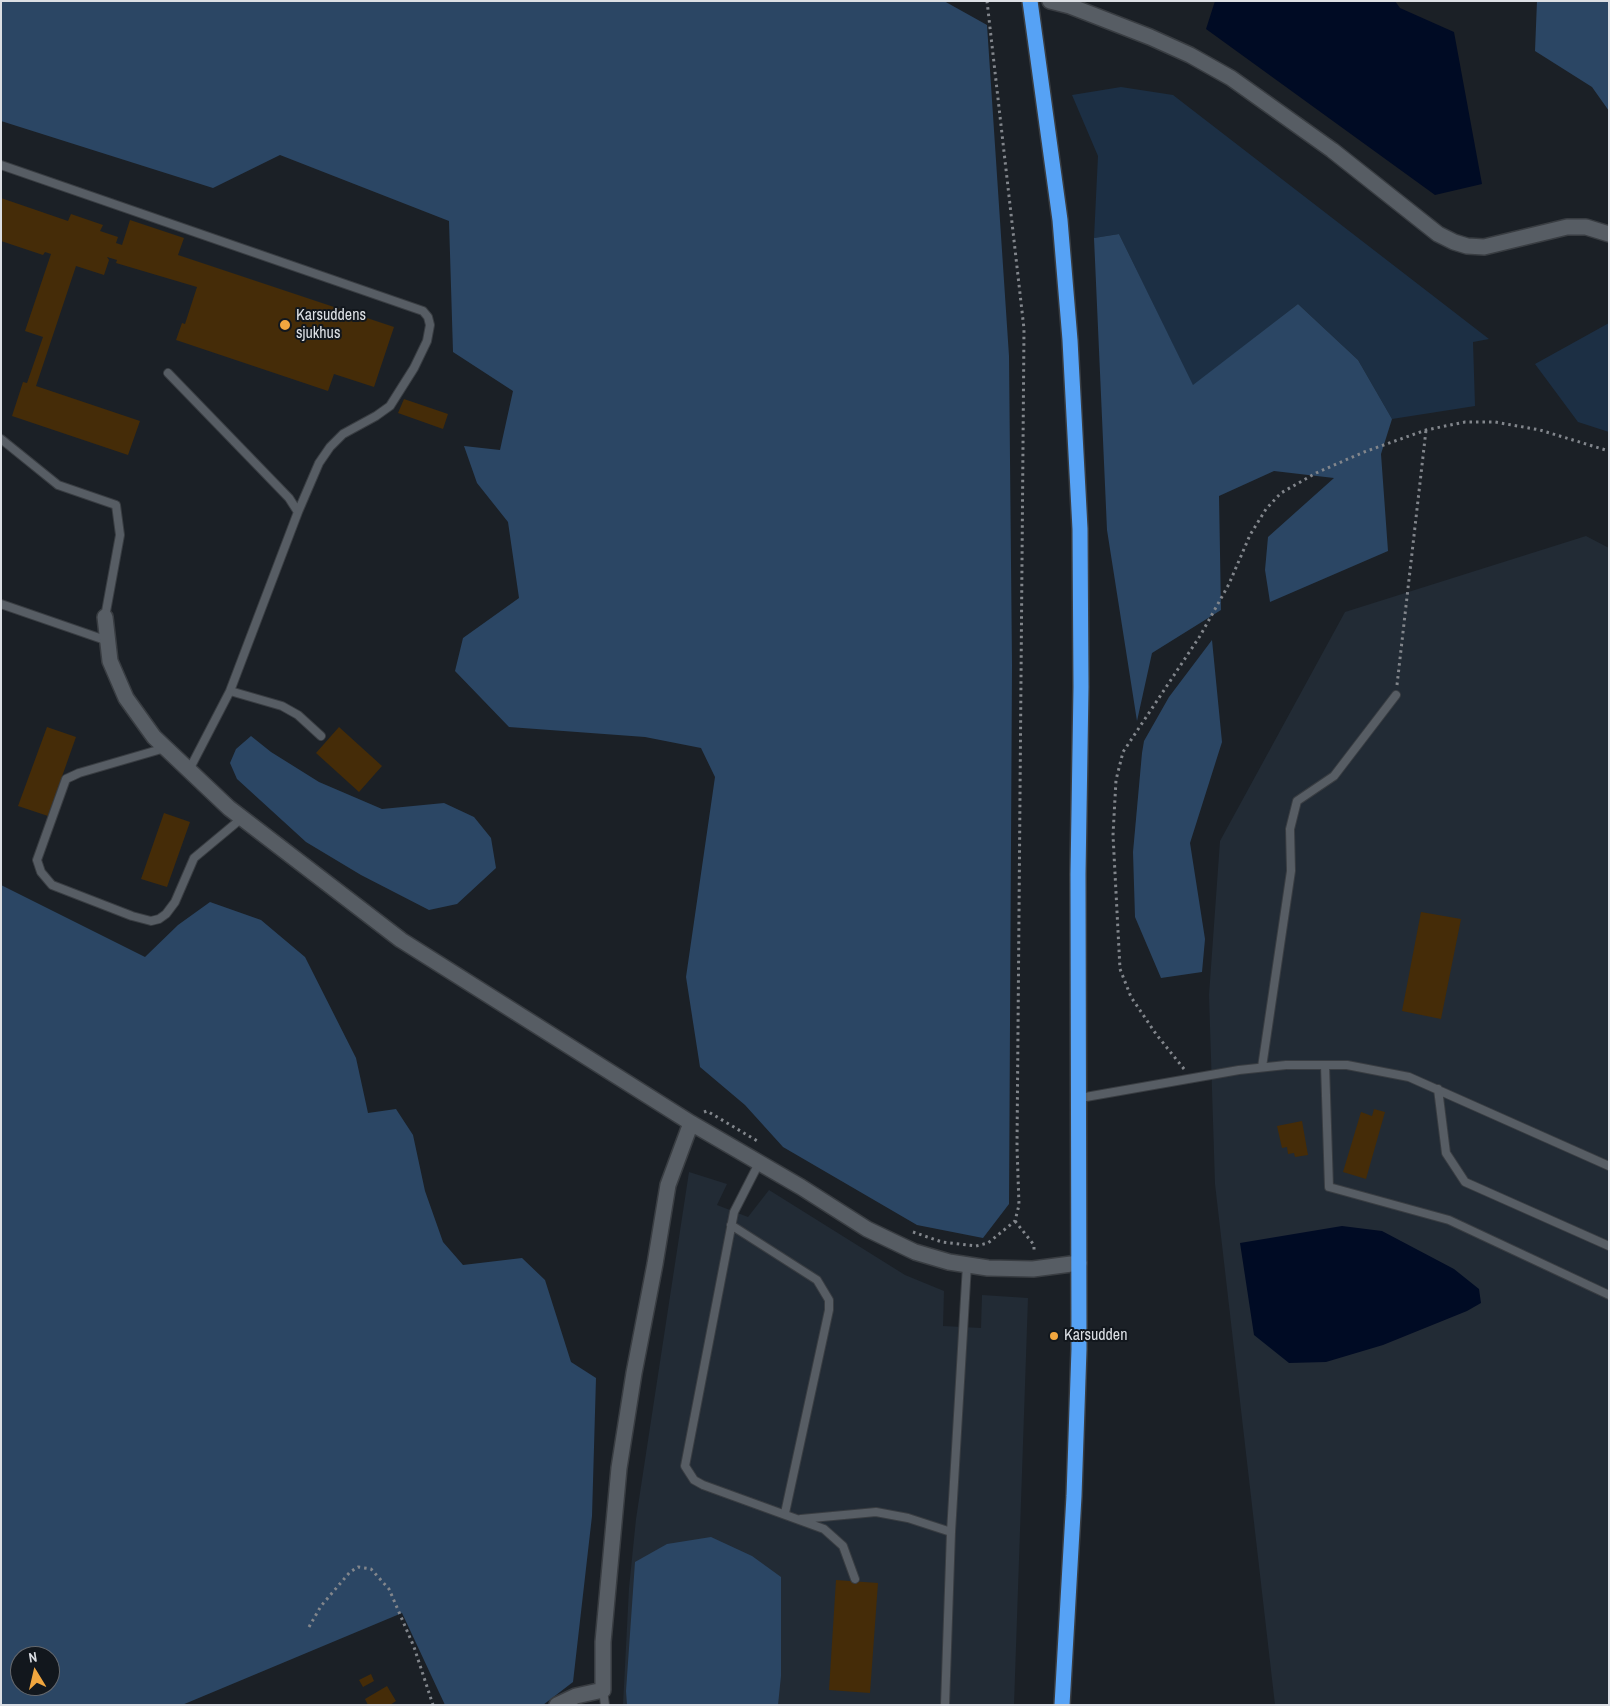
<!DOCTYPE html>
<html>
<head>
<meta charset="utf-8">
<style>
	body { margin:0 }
	#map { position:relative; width:1610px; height:1706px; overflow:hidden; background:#1b2026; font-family:"Archivo Narrow",sans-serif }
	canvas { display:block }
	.frame { position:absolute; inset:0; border:2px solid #dcdfe4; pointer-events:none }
	.north { position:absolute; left:10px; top:1646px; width:50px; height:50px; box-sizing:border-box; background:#12171d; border:1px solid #63676d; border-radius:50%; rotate:351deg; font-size:14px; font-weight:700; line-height:20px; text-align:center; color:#dcdfe4 }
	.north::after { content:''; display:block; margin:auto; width:18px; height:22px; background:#f0a63f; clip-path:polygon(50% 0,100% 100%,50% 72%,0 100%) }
</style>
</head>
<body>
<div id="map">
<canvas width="1610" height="1706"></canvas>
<div class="frame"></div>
<div class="north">N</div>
</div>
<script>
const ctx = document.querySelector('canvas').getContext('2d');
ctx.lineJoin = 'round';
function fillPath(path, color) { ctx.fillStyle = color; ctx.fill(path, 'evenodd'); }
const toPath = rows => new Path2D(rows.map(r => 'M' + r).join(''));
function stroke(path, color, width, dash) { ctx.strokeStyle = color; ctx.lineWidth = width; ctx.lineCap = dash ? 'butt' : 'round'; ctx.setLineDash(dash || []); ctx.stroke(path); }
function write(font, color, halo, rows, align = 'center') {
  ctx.font = font + ' "Archivo Narrow",sans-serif'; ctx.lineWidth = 4; ctx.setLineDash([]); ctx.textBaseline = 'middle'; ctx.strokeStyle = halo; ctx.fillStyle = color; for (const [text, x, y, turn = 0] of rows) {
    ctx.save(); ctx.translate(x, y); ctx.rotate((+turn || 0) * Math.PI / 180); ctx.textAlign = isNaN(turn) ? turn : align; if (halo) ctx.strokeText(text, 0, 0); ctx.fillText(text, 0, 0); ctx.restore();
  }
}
const built = toPath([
	[1586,536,1609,548,1609,1705,1275,1705,1215,1184,1209,995,1220,841,1345,612],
	[689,1172,727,1184,717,1205,748,1217,769,1190,905,1275,944,1291,943,1326,981,1328,982,1295,1028,1298,1014,1705,623,1705,629,1588,636,1519]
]);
const green = toPath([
	[1121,87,1173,95,1489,339,1473,342,1475,406,1392,419,1358,360,1298,304,1193,386,1119,234,1094,238,1098,156,1072,95],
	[1609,323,1609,432,1578,422,1535,364]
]);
const forest = toPath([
	[1,1,944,1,987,25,1009,356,1012,665,1009,1204,983,1238,917,1225,783,1147,745,1105,700,1067,686,977,715,777,701,748,645,737,509,727,455,671,463,638,519,598,508,522,477,483,464,446,500,450,513,391,453,352,449,221,280,155,213,188,1,121],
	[1537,1,1609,1,1609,111,1592,87,1535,51],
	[1119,234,1193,385,1298,304,1358,360,1392,419,1381,454,1388,551,1270,602,1265,570,1268,537,1334,478,1274,471,1219,496,1221,610,1152,653,1137,721,1107,530,1094,238],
	[1212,640,1222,742,1190,843,1205,939,1202,972,1161,978,1135,917,1133,852,1142,753,1144,741,1169,697],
	[251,736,271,752,319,782,382,809,444,803,474,817,491,838,496,868,457,904,429,910,361,875,306,842,237,779,230,763,236,749],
	[1,885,145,957,178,925,210,902,261,920,305,957,356,1058,368,1113,396,1109,413,1135,425,1191,443,1242,463,1265,522,1258,545,1280,571,1362,596,1378,592,1516,573,1682,543,1705,445,1705,402,1613,182,1705,1,1705],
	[20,1656,50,1656,50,1686,20,1686],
	[711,1537,752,1556,781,1577,781,1676,778,1705,627,1705,626,1691,635,1562,667,1544]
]);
const water = toPath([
	[1215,1,1395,1,1400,8,1454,32,1482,184,1435,195,1206,29],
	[1342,1226,1382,1231,1454,1269,1479,1289,1481,1303,1467,1311,1383,1345,1326,1362,1289,1363,1254,1335,1240,1243]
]);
const building = toPath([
	[1,198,68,221,71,214,103,225,100,231,118,237,116,243,122,245,130,220,184,238,178,255,394,327,374,387,334,374,328,391,176,340,182,323,185,324,197,287,116,263,117,260,107,257,109,260,104,275,76,266,36,386,140,421,128,455,12,416,23,382,27,383,43,337,25,331,51,254,45,252,43,255,1,241],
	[404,399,448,414,443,429,398,413],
	[47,727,76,737,48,816,18,806],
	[339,727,382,766,359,792,316,753],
	[164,813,190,822,167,887,141,879],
	[1421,912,1461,919,1441,1019,1402,1011],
	[1374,1109,1385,1112,1366,1179,1343,1172,1361,1112,1372,1116],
	[1302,1121,1308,1155,1295,1157,1294,1153,1288,1154,1287,1147,1282,1148,1277,1126],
	[836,1580,878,1583,870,1693,829,1690],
	[371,1674,374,1681,363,1687,359,1680],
	[387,1686,396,1701,390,1705,368,1705,365,1699]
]);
const path = toPath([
	[1397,685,1426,430],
	[1184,1069,1156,1034,1131,997,1120,969,1113,835,1116,780,1123,752,1200,636,1229,584,1250,535,1266,509,1281,493,1316,473,1364,452,1426,430,1465,422,1495,422,1540,430,1609,451],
	[704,1112,707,1111,759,1142],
	[1015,1221,1034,1245,1034,1253],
	[913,1232,942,1242,976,1246,988,1243,1015,1221,1019,1205,1017,1147,1024,329,987,1],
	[309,1627,321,1606,350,1572,358,1567,371,1569,389,1589,414,1647,433,1705]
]);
const lane = toPath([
	[1,165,423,311,428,317,430,325,427,341,414,368,390,406,376,416,343,434,330,447,319,463,298,512],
	[168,373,289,498,298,512,230,691,188,772],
	[1,439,58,485,116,505,120,535,105,617],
	[1,604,108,641],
	[230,691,282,706,298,715,321,736],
	[165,748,79,773,66,779,37,860,41,872,52,885,132,916,151,921,159,919,166,914,175,902,194,858,242,818],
	[1325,1065,1329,1187,1449,1220,1609,1295],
	[1262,1067,1291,871,1290,829,1297,801,1334,776,1396,695],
	[1438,1089,1446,1153,1465,1182,1609,1246],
	[1080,1098,1239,1070,1286,1065,1347,1065,1409,1077,1609,1166],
	[759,1163,734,1212,685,1466,694,1480,703,1485,824,1529,843,1546,855,1579],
	[731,1225,817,1280,829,1300,829,1310,785,1513],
	[801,1519,876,1512,908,1518,951,1532],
	[603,1690,605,1705],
	[945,1705,951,1532,967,1265]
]);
const street = toPath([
	[1050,1,1070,6,1150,37,1190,55,1231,78,1332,150,1438,234,1454,242,1467,246,1484,247,1567,227,1586,227,1609,234],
	[105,617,110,661,126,698,154,737,229,808,401,940,691,1123,801,1187,867,1229,915,1252,949,1262,988,1268,1033,1269,1079,1263],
	[557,1705,576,1696,603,1690,603,1642,619,1468,634,1373,655,1264,668,1185,691,1123]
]);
const highway = toPath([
	[1030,1,1060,220,1070,340,1080,529,1081,687,1078,874,1079,1349,1074,1496,1062,1705]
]);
const markers = [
	[285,325,6,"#f0a63f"],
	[1054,1336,5,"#f0a63f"]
];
const poiNames = [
	["Karsuddens",296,316],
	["sjukhus",296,334],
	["Karsudden",1064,1336]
];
fillPath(built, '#222b35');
fillPath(green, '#1c2f44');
fillPath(forest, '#2b4664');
fillPath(water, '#000b24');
fillPath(building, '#452c08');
stroke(lane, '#393d42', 10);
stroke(street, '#393d42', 18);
stroke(highway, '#393d42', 18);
stroke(path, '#82868c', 3, [2.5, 4]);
stroke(lane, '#575d64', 8);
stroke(street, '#575d64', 15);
stroke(highway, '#56a2f5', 15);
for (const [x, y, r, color] of markers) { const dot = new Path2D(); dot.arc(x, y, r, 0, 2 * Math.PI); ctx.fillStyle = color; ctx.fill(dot); stroke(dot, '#12171d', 2); }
write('16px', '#dcdfe4', '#12171d', poiNames, 'left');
</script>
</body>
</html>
